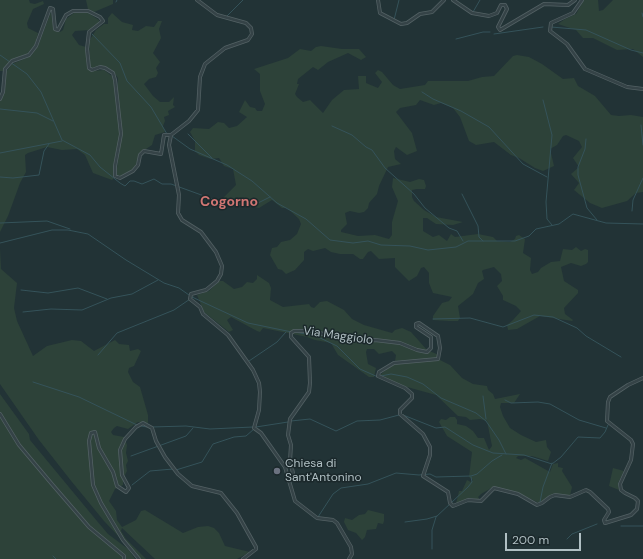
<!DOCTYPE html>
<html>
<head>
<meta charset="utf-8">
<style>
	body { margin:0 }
	#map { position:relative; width:643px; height:559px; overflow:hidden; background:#223336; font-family:"DM Sans",sans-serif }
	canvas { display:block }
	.scale { position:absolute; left:505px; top:533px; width:76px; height:18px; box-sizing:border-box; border:2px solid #b0bfc3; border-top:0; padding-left:5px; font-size:12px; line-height:14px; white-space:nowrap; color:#b0bfc3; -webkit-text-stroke:3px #1b282b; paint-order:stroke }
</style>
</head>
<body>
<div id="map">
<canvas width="643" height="559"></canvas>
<div class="scale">200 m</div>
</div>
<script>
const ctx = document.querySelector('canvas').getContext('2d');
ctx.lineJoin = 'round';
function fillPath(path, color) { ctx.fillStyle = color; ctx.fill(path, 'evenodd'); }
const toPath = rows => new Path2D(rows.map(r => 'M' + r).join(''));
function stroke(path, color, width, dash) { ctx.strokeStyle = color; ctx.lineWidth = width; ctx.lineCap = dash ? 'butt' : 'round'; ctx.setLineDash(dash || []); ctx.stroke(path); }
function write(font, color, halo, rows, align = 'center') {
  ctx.font = font + ' "DM Sans",sans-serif'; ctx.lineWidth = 3; ctx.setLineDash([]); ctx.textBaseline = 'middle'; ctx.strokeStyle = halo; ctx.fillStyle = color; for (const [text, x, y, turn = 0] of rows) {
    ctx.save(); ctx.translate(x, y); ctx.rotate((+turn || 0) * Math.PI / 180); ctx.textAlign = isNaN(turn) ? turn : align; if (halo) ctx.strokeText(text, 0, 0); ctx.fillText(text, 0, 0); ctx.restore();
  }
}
const green = toPath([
	[0,0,29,0,30,3,35,4,43,1,44,4,33,9,27,23,28,28,38,33,35,45,25,56,8,64,3,71,0,71],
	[86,0,113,0,113,4,94,12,88,9],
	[584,0,598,0,599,11,603,10,613,0,643,0,643,57,633,49,617,50,593,38,583,38,576,30,558,24,565,19,576,14],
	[51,12,53,27,54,30,60,32,63,30,66,19,74,13,88,13,99,20,99,23,90,30,75,31,72,35,79,45,86,47,87,68,92,71,104,70,112,76,114,80,120,134,113,167,113,179,112,180,93,173,85,155,77,149,62,150,47,147,28,153,25,155,26,172,20,183,8,216,0,232,0,101,5,89,6,72,12,64,31,56,38,46],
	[112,13,122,22,133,25,132,30,138,31,146,26,154,27,158,21,162,21,159,29,161,38,153,53,160,62,156,68,158,73,156,77,149,79,144,84,153,96,160,102,169,102,174,97,173,105,175,107,168,111,169,115,164,117,165,121,163,126,165,132,155,135,152,145,140,153,134,169,120,176,116,175,122,132,117,96,118,78,112,70,105,66,92,68,90,65,89,41,96,30,104,24,108,24,108,18],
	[321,46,342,49,359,49,366,57,361,60,348,53,328,62,318,70,313,67,298,79,297,84,299,84,295,94,297,97,303,102,310,100,323,113,332,100,344,90,359,89,358,76,366,76,366,83,378,88,382,82,375,73,378,70,382,72,393,85,400,89,425,85,428,81,468,81,482,77,494,76,513,56,517,55,529,57,542,64,563,79,574,78,578,86,595,96,611,115,619,116,631,115,643,117,643,192,636,193,627,201,602,208,590,203,574,190,579,183,571,174,579,167,573,158,582,147,579,141,566,135,563,136,557,145,550,149,554,166,543,171,535,168,519,158,511,155,494,142,476,145,469,141,460,117,453,108,441,103,434,105,420,100,416,105,400,108,396,112,412,133,417,151,407,155,396,147,394,151,395,159,401,164,388,167,379,186,377,194,369,203,368,208,364,212,359,213,350,211,345,213,347,224,341,230,341,232,358,236,375,235,389,239,392,235,392,222,398,201,392,187,393,178,410,182,419,179,424,180,426,186,425,189,417,189,412,190,412,197,414,201,424,210,436,217,463,222,453,225,436,224,427,218,423,218,423,231,433,237,439,235,447,241,451,234,455,237,478,234,493,237,497,241,510,242,515,239,516,236,519,235,525,239,523,253,531,258,530,270,532,274,538,272,541,268,551,262,560,261,563,249,572,250,576,247,581,251,585,249,588,250,588,262,586,264,581,266,571,263,561,267,564,281,578,290,578,293,564,308,565,314,573,320,572,321,540,316,517,329,508,330,507,325,513,320,521,311,516,306,503,300,503,296,497,286,502,281,501,274,494,267,483,270,482,271,484,279,478,283,473,294,458,306,460,318,458,321,449,321,433,320,433,316,442,303,449,301,452,297,433,293,429,283,429,273,424,267,421,268,417,276,409,281,395,267,395,258,379,259,371,251,368,252,363,259,360,259,353,254,340,254,331,252,325,248,313,251,308,249,304,252,304,260,295,270,286,274,282,270,278,269,270,255,272,248,277,247,281,242,290,240,297,234,301,224,299,219,287,208,282,208,272,200,259,208,244,205,232,207,225,204,223,198,236,185,233,169,224,166,219,158,211,159,199,155,195,151,195,141,190,132,193,128,209,129,218,122,224,123,229,128,237,126,247,117,239,112,245,100,250,107,255,108,257,111,262,111,265,104,260,91,260,74,254,69,288,58,300,49,311,51,316,47],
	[0,248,1,269,17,283,14,308,17,321,33,356,47,346,72,340,81,341,94,351,115,340,119,344,129,345,130,351,138,349,141,351,134,366,129,368,128,372,133,382,140,387,148,415,148,423,138,422,128,429,117,426,114,428,111,432,113,435,124,437,127,445,126,453,128,461,126,465,127,471,123,479,123,485,115,489,109,501,116,511,117,520,122,527,136,520,141,511,145,510,183,533,198,527,208,526,214,528,219,533,225,546,250,552,237,559,155,559,122,528,121,531,126,539,146,559,140,559,104,521,72,482,39,440,0,384],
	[257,275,269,283,271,288,270,300,283,307,309,304,311,307,314,308,320,302,327,301,344,310,352,319,364,325,392,333,395,330,402,328,411,332,427,350,439,355,438,357,435,359,395,361,396,355,392,351,379,354,374,349,367,349,366,352,368,364,376,368,374,377,369,377,338,355,331,343,315,340,307,337,263,328,260,332,257,331,231,317,227,320,233,330,229,332,204,312,197,295,209,291,219,281,223,281,234,289,242,287,247,282,253,283,257,279],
	[440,360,450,365,462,378,473,384,487,386,488,390,493,394,495,399,520,394,514,403,501,403,500,407,503,416,510,428,521,435,536,442,546,440,547,447,551,452,548,461,532,456,518,456,516,458,521,460,525,458,550,472,553,464,558,463,558,467,563,468,562,471,572,487,570,496,557,495,539,503,518,493,493,487,481,494,478,497,480,500,471,498,456,504,459,491,462,491,467,480,471,482,473,480,469,477,472,452,447,436,439,422,441,419,446,420,450,417,455,417,457,420,457,424,466,426,473,431,478,438,484,438,489,450,492,446,487,421,480,419,470,420,466,417,458,416,436,395,407,387,381,377,380,375,389,367,396,364],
	[0,394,29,434,30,440,97,521,108,534,128,549,135,559,0,559],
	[613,468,624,471,618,483,619,490,609,486],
	[368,510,384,514,384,521,383,524,378,523,376,529,367,530,365,537,362,540,356,533,348,530,344,522,345,518,352,520,359,515,365,514]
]);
const stream = toPath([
	[116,2,117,0],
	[473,12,480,0],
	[642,13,643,17],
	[227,16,243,0],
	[394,20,399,0],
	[551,27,586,30,631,50,643,53],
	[92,34,120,63,127,81,151,107,167,134],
	[494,34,543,27],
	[456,39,483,32,490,32],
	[0,55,27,74,41,92,62,140,90,155,100,167,120,183,125,186,130,181,134,181,142,184,154,179,162,184,171,184,229,205,258,203,270,197],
	[422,92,433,99,461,111,489,127,523,164,547,177],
	[543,100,552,135,546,202,547,219,552,225],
	[0,109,37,113,53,121],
	[641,125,643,145],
	[332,126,352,135,366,147,372,150,385,168,414,194,425,208,449,228,457,231,463,241],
	[188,134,212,158],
	[172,136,190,149,227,165,252,181,277,203,306,219,330,240,353,243,368,241,381,245,410,246,428,250,456,247,468,241,515,241,529,236,536,229,559,224,573,214,606,223,643,224],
	[586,139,585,149,578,167,578,175,587,208,597,220],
	[0,153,62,141],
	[0,177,13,178,39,175,44,151,49,144],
	[462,194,478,226,479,237,483,241],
	[632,211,633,200,643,178],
	[0,223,47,221,70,229],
	[0,243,52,230,68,230,88,234,126,260,164,283,179,288,189,295],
	[21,290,48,293,78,288,107,299],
	[192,297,248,323,292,332],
	[23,312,51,309,82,310,111,298,132,294,158,280],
	[433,319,470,318,503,327,534,315,553,317,577,328,586,336,621,357],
	[295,332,316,336,337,346,360,369,378,377],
	[98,355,117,333,174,310,193,297],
	[249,361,277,342,286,332],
	[381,376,391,374,407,377,423,384,441,398,476,413,486,421,499,440,506,454],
	[33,382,79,397,137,425],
	[483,396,486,419],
	[505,400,511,403,538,402,550,404,579,420,606,428],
	[403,415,436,428,445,427,473,445,493,453,524,455,552,464,561,457,578,437,600,438,605,432,608,425],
	[291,421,310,419,336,431,357,421,380,420,399,415],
	[141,426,147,427],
	[152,427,186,426,210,429,253,427],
	[256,427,288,422],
	[131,456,186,436,193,428],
	[176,470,202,462,213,444,234,437,246,436,254,429],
	[132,485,150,471,173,469],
	[540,502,543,487,552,463],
	[318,517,333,494,341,488,368,484,396,473,419,475,430,474,436,477,471,476,477,474,492,461,502,455],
	[405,522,427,519,437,516],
	[621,526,643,526],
	[567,539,572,534,597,524],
	[432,549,432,530,436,517,468,487,472,482,471,477],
	[53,556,56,559]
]);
const tertiary = toPath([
	[378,0,380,13,401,24,407,23,420,14,432,12,444,0],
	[453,0,472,13,489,16,497,13,501,5,505,5,507,9,498,27,500,30,544,4,568,5,575,0],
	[582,0,573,13,551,23,550,31,567,44,585,69,627,87,643,89],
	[0,99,3,92,5,69,12,61,29,55,36,46,50,8,53,9,55,29,58,30,66,15,73,11,88,11,100,17,103,21,89,32,87,49,89,68,92,70,100,67,105,68,113,73,115,80,121,134,115,166,115,176,120,178,133,171,138,165,140,155,144,151,161,154,164,135,171,135],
	[171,135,169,145,179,195,178,213,182,220,201,232,216,252,222,266,221,274,217,281,206,290,191,294,190,299,200,307,203,314,228,335,253,370,259,383,260,392,259,410,254,428,261,433,285,467,295,501,317,518,333,520,337,523,351,547,352,554,349,559],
	[171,135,189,121,198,110,200,77,205,64,225,48,248,40,252,34,251,28,246,23,217,15,197,0],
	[0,414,19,445,51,483,89,527,124,556,124,559],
	[289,480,293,473,290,461,291,445,288,435,290,419,309,392,310,383,309,357,291,337,291,333,294,331,311,331,340,338,362,341,375,340,400,343,417,350,427,352,431,348,431,337,416,327,416,324,419,323,438,336,440,348,438,359,394,363,379,372,378,376,405,388,412,394,412,398,400,410,400,414,423,434,430,447,430,455,423,476,448,492,450,503,453,506,468,500,481,501,494,488,518,494,537,505,542,503,550,497,555,495,570,497,586,490,590,492,608,509,609,512,604,520,605,523,631,515,637,509,638,501,635,498,625,493,621,490,620,484,631,460,633,444,631,440,607,421,608,402,610,397,628,385,643,378],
	[139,559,123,540,101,503,93,485,89,441,91,433,95,432,99,448,113,472,117,486,126,492,129,488,122,475,120,450,125,439,136,427,143,423,152,428,156,441,165,457,178,474,192,486,221,493,237,513,256,547,256,549,243,559]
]);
const markers = [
	[277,471,4,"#6b7280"]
];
const streetNames = [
	["Via Maggiolo",338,336,8]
];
const poiNames = [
	["Chiesa di",285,464],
	["Sant'Antonino",285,478]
];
const quarterNames = [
	["Cogorno",229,202]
];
fillPath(green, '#2d4239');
stroke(stream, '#35535a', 1);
stroke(tertiary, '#536164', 4);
stroke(tertiary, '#354347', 2.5);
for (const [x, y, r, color] of markers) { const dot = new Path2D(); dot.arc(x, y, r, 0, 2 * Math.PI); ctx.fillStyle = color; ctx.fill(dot); stroke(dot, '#1b282b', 1.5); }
write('12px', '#b0bfc3', '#1b282b', streetNames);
write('12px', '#b0bfc3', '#1b282b', poiNames, 'left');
write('bold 14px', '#d07673', '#1b282b', quarterNames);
</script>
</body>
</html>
